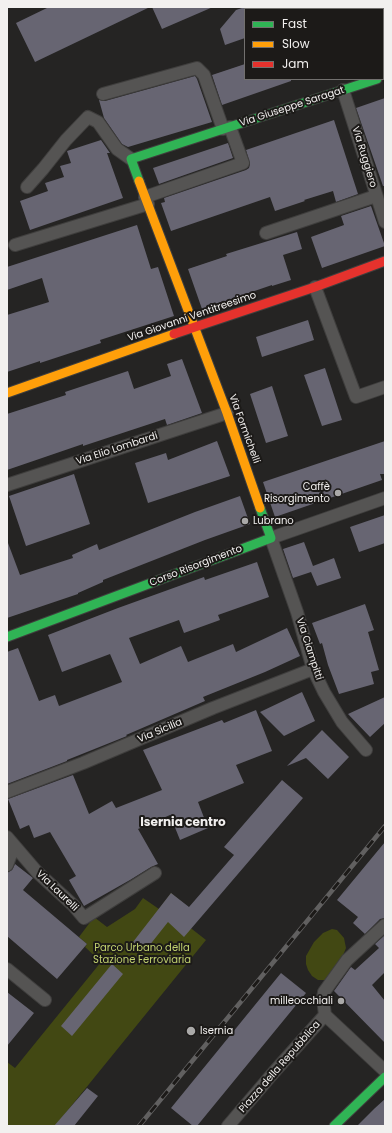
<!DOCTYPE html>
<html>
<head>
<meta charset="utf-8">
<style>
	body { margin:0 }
	#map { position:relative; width:392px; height:1133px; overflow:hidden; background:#252423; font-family:Poppins,sans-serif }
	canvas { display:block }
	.frame { position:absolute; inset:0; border:8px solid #f2f0ef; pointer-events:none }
	.legend { position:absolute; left:244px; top:8px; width:140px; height:72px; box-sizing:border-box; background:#1c1a18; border:1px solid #72706e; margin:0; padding:5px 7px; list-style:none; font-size:12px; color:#f2f0ef }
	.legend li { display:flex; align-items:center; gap:8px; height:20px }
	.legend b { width:20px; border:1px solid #72706e }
</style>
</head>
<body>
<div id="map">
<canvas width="392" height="1133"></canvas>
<div class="frame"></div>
<ul class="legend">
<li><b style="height:5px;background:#30b455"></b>Fast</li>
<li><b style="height:5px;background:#ff9f0a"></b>Slow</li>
<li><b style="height:5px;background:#e5322d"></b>Jam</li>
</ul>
</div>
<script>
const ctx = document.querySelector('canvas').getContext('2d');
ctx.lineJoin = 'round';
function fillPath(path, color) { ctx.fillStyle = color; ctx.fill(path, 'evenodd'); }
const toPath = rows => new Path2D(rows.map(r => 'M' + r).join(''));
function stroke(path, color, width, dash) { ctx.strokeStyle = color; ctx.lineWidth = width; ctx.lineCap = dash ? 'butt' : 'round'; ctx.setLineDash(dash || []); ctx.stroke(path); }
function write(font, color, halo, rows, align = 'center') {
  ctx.font = font + ' Poppins,sans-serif'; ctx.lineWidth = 4; ctx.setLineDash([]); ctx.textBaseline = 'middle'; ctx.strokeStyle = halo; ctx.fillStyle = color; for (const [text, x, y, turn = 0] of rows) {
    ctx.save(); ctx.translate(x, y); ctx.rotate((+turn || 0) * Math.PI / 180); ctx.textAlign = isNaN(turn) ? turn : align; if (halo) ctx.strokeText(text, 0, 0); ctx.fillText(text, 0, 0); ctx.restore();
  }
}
const green = toPath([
	[171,893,183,903,174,915,206,940,55,1126,7,1126,7,1062,15,1068,101,962,85,947,87,944,79,937,94,917,107,927,135,909,143,898,159,909],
	[332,929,337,930,344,938,346,948,341,960,334,970,325,980,318,980,312,976,308,970,306,964,306,956,314,942,323,933]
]);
const building = toPath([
	[49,7,150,7,35,62,16,23],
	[152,7,213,7,162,29],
	[245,7,245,38,225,45,220,29,236,10],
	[245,64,245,79,291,79,291,81,222,105,212,75],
	[195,76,197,79,212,122,128,147,122,144,104,118,99,100,105,101],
	[385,98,385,186,383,186,356,108],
	[334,120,358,194,336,202,333,191,304,200,305,201,275,211,270,197,171,231,161,203,165,202,164,198,246,170,249,168,250,164,246,150],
	[101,140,110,153,107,153,123,198,30,230,20,201,48,191,45,183,64,177,60,166,71,163,67,151],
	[228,143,233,158,159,184,153,168],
	[371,206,385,246,322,268,311,237,344,225,341,216],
	[137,225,151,269,158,267,174,316,100,340,101,343,40,363,40,361,7,372,7,315,49,302,42,278,7,290,7,267],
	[297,232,302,249,283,255,291,280,272,286,272,285,202,309,188,269,227,256,226,254],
	[308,320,314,340,262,357,256,337],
	[182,359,202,413,167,425,165,419,83,446,83,444,7,470,7,414,66,395,65,392,128,371,134,389,171,376,167,364],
	[325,368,342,420,322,426,304,375],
	[272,386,288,436,266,443,250,394],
	[217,441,230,476,148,503,135,463,166,453,168,460],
	[385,441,385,474,380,474,382,480,275,517,263,482],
	[74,474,90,524,26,546,9,496],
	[240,496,250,524,205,540,103,580,103,582,78,593,78,594,7,618,7,543,8,543,20,575,73,558,72,555,97,544,99,550,195,512],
	[385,515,385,543,359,552,350,527],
	[304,542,313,566,334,558,341,578,317,586,311,572,293,578,283,549],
	[257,562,269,597,218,615,220,620,184,633,179,620,129,638,140,664,181,646,188,662,233,644,236,652,287,628,300,656,265,672,203,697,205,701,126,735,127,736,67,760,67,761,7,784,7,652,18,648,39,701,55,695,59,706,122,682,110,654,62,672,48,635,118,608,204,577,205,580],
	[365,604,374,630,368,632,379,670,371,672,374,684,339,694,328,665,322,643,320,644,312,623],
	[302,692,315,721,284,736,260,712],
	[385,697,385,723,370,737,348,714],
	[256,710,272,751,236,765,244,783,198,802,208,828,180,840,170,815,138,829,158,864,151,867,130,880,84,906,69,880,76,876,50,832,34,838,29,825,20,829,8,799,73,775,89,814,112,801,116,808,162,790,143,750,222,720,224,723],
	[322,730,349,757,328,779,306,758,287,766],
	[282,780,303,798,184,937,168,922,145,951,133,942,171,893,189,907,234,855,224,847],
	[385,842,385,918,380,919,365,934,353,923,358,917,337,900],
	[15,864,33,878,23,890,87,944,57,979,7,936,7,873,12,870],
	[385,935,385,972,372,985,385,1001,385,1043,334,991,351,967,355,970,379,948,375,944],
	[112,964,123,974,72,1036,61,1026],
	[281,973,306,993,197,1126,193,1126,171,1108],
	[7,992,34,1013,7,1046],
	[87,1088,98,1096,74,1126,54,1126],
	[385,1099,385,1126,357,1126,375,1108]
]);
const street = toPath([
	[343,90,385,222],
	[103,94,197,68,204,75,223,129],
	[27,187,43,169,66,140,88,117,98,122,117,149,131,159],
	[145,197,243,163,230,127],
	[266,233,376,196],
	[15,245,148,204],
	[315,287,356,397,385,387],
	[7,485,227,413],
	[366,750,342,722,324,692,313,669,297,612,271,538,385,498],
	[7,792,83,763,213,708,313,669],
	[7,837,37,872,73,905,84,918,155,873],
	[7,865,14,846],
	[7,969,45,1000],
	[325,1015,323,999,324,992,347,960,385,925],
	[228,1126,274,1072,325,1015,385,1071]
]);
const fast = toPath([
	[139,181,131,159,377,79],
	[7,637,271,538,260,508],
	[334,1126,385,1077]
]);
const slow = toPath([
	[139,181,227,413,260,508],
	[7,393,174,334]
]);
const jam = toPath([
	[174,334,315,287,385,261]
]);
const rail = toPath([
	[139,1126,385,826]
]);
const markers = [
	[338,493,4,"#aaa9a8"],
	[245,521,4,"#aaa9a8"],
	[341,1001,4,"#aaa9a8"],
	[191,1031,5,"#aaa9a8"]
];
const streetNames = [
	["Via Giuseppe Saragat",292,107,-18],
	["Via Ruggiero",364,157,73],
	["Via Giovanni Ventitreesimo",192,317,-19],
	["Via Formichelli",244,429,70],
	["Via Elio Lombardi",117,449,-18],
	["Corso Risorgimento",196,566,-21],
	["Via Ciampitti",309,649,72],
	["Via Sicilia",160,731,-23],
	["Via Laurelli",57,891,44],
	["Piazza della Repubblica",280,1067,-49]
];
const poiNames = [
	["Caffè",330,487],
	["Risorgimento",330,499],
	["Lubrano",253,521,"left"],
	["milleocchiali",333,1001],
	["Isernia",200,1031,"left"]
];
const parkNames = [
	["Parco Urbano della",142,948],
	["Stazione Ferroviaria",142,960]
];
const quarterNames = [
	["Isernia centro",183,823]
];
fillPath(green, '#424813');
fillPath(building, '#676572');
stroke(street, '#3f3e3d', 14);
stroke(fast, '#3f3e3d', 11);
stroke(slow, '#3f3e3d', 11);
stroke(jam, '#3f3e3d', 11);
stroke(street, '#555453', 12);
stroke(fast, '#30b455', 9);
stroke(slow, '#ff9f0a', 9);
stroke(jam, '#e5322d', 9);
stroke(rail, '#616060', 4.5);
stroke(rail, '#1c1a18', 3, [9]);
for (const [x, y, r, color] of markers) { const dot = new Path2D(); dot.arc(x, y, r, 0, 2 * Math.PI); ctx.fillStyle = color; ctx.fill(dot); stroke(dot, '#1c1a18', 1.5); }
write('10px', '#f2f0ef', '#1c1a18', streetNames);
write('10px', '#f2f0ef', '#1c1a18', poiNames, 'right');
write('10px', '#c1d16f', '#1c1a18', parkNames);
write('bold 12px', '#f2f0ef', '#1c1a18', quarterNames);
</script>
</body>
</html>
